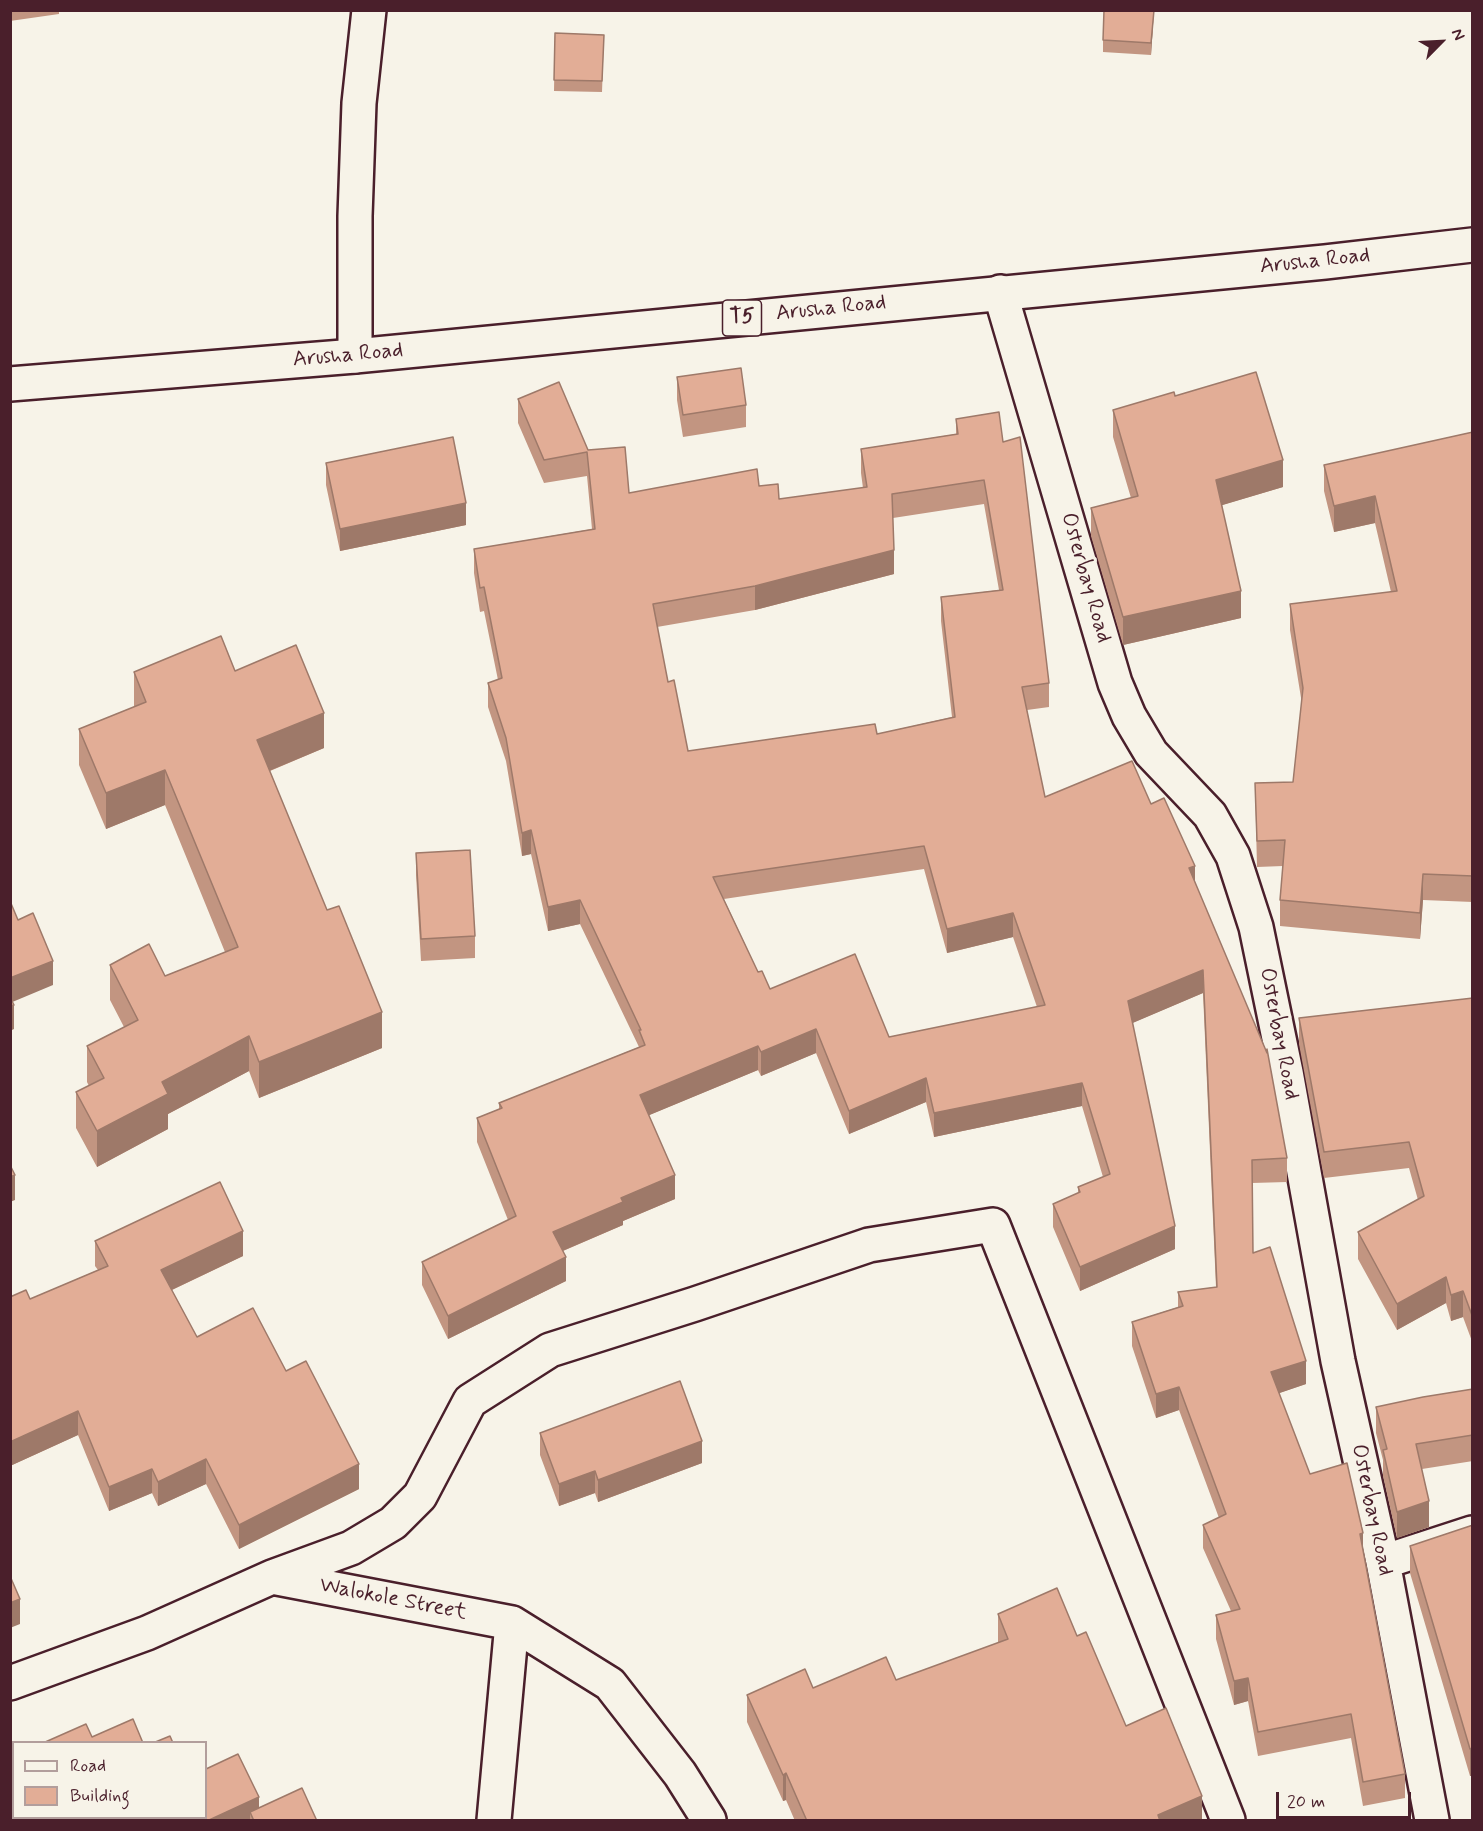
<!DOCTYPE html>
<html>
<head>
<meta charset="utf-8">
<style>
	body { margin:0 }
	#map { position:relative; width:1483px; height:1831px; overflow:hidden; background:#f7f3e8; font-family:Mynerve,sans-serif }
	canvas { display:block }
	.frame { position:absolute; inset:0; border:12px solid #4a1f2b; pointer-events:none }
	.legend { position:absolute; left:12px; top:1741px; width:195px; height:78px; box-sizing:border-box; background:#f7f3e8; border:2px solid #b29e9c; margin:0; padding:8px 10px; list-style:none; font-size:18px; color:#4a1f2b }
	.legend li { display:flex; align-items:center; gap:12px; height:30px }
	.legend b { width:30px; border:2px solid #b29e9c }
	.north { position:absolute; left:1411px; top:12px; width:60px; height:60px; -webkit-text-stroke:4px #f7f3e8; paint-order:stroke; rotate:66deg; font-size:16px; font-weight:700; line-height:24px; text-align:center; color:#4a1f2b }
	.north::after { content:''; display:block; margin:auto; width:21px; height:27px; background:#4a1f2b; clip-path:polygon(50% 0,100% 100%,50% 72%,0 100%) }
	.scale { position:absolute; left:1276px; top:1792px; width:135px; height:27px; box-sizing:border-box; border:3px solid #4a1f2b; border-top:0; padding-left:8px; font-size:18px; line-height:21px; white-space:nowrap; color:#4a1f2b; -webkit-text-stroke:4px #f7f3e8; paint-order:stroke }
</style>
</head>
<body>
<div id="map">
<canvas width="1483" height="1831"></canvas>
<div class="frame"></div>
<ul class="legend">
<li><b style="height:8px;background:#f7f3e8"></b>Road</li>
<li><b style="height:16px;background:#e2ad96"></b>Building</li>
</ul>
<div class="north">N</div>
<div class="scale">20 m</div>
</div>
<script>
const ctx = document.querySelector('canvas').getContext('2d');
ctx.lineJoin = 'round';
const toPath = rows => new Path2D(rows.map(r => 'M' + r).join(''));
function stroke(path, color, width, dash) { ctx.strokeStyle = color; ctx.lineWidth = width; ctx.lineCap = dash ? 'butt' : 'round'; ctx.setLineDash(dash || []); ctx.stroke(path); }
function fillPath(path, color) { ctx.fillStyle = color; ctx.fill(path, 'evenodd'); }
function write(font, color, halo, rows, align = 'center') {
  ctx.font = font + ' Mynerve,sans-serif'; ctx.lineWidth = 6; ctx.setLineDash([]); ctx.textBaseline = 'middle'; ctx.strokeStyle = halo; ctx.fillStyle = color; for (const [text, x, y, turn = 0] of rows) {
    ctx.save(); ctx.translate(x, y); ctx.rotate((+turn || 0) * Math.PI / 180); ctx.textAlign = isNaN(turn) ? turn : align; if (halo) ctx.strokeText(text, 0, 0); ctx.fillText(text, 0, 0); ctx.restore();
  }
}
const street = toPath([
	[1000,292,1115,683,1129,716,1151,753,1210,815,1233,856,1256,927,1286,1072,1338,1361,1383,1562,1432,1820],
	[355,356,355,216,359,103,369,10],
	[1383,1562,1472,1533],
	[272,1577,351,1548,393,1523,420,1496,470,1401,550,1350,695,1304,869,1245,993,1225,1228,1820],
	[10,1683,147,1633,272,1577,512,1623,610,1684,680,1774,709,1820],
	[494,1820,512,1623]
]);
const highway = toPath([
	[10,384,355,356,1325,262,1472,245]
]);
const wall = toPath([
	[10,10,59,10,59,14,10,21],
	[1154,10,1151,55,1103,52,1103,40],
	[555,33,604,35,602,92,554,91],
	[677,377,746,405,746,427,683,437,677,400],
	[1175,396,1283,487,1222,505,1241,618,1123,645,1091,536,1091,508,1131,498,1113,437,1113,410],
	[518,399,588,450,629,493,759,486,779,499,863,488,861,473,861,449,956,434,956,419,1003,442,1049,683,1049,707,1027,710,1045,797,1151,804,1195,883,1287,1158,1287,1182,1252,1183,1253,1253,1306,1384,1279,1393,1310,1474,1363,1549,1405,1774,1405,1798,1363,1806,1351,1738,1258,1756,1248,1701,1234,1705,1216,1639,1216,1615,1231,1611,1203,1548,1203,1525,1219,1518,1179,1410,1156,1418,1132,1346,1132,1322,1178,1307,1178,1292,1216,1287,1203,993,1132,1023,1175,1249,1080,1291,1053,1227,1053,1204,1078,1193,1078,1187,1103,1177,1082,1106,934,1137,926,1102,849,1134,816,1053,761,1076,758,1070,649,1115,675,1199,623,1221,623,1225,563,1251,566,1281,448,1339,422,1285,422,1262,508,1220,477,1142,477,1118,499,1109,499,1103,639,1047,580,924,548,931,531,854,522,856,506,761,488,707,488,683,498,680,484,611,480,612,474,573,474,549,592,529,587,476,544,483,518,423],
	[984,504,999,590,941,597,941,621,952,717,877,734,688,751,668,682,657,627,755,610,894,574,893,518],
	[924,869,947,953,1013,937,1037,1007,889,1037,770,989,758,972,724,899],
	[1473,432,1473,902,1423,900,1420,939,1280,926,1280,900,1283,866,1257,867,1255,783,1293,782,1302,704,1290,630,1290,604,1391,592,1375,523,1334,532,1324,491,1324,465],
	[326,463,466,525,340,551,326,485],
	[235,671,324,748,270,771,382,1048,259,1098,249,1071,168,1114,168,1129,97,1167,76,1128,76,1092,89,1086,87,1082,87,1046,124,1027,110,1000,110,965,165,976,225,952,165,805,106,829,79,765,79,729,134,707,134,672],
	[416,853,475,936,475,958,421,961,416,875],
	[1473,998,1473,1344,1463,1317,1451,1321,1446,1303,1397,1330,1358,1259,1358,1232,1418,1200,1409,1168,1324,1178,1299,1044,1299,1018],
	[95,1241,243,1256,172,1290,197,1337,286,1371,359,1489,239,1549,206,1484,158,1506,152,1493,109,1511,78,1435,10,1466,10,1297,30,1299,98,1270,95,1266],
	[1473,1389,1473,1461,1422,1469,1429,1527,1397,1538,1383,1476,1383,1460,1376,1433,1376,1407],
	[540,1433,702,1463,598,1502,595,1493,559,1506,540,1455],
	[1473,1525,1473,1776,1470,1776,1410,1573,1410,1546],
	[998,1614,1077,1636,1126,1726,1202,1821,795,1821,786,1800,783,1801,747,1722,747,1695,813,1688,896,1680,998,1643],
	[259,1808,317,1821,46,1821,45,1818,206,1818]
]);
const shadedWall = toPath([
	[1154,10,1151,55,1151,43],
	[1283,460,1283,487,1216,507,1216,480],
	[1375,496,1375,523,1334,532,1334,506],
	[466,503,466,525,340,551,340,529],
	[894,550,894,574,755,610,755,586],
	[1241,591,1241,618,1123,645,1123,617],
	[324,713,324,748,257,776,257,740],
	[165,770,165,805,106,829,106,793],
	[531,830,531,854,522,856,522,833],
	[1195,866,1195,889,1189,868],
	[1423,874,1423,900,1420,939,1420,913],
	[580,900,580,924,548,931,548,907],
	[1013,913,1013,937,947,953,947,929],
	[53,961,53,985,10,1003,10,978],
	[1203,970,1203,993,1128,1025,1128,1001],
	[14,1005,14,1029,10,1031,10,1006],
	[382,1012,382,1048,259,1098,259,1062],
	[816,1029,816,1053,761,1076,761,1052],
	[249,1036,249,1071,168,1114,168,1129,97,1167,97,1131,162,1082],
	[758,1046,758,1070,640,1119,640,1095],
	[926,1078,926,1102,849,1134,849,1111],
	[1082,1083,1082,1106,934,1137,934,1113],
	[15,1175,15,1200,10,1202,10,1177],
	[675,1175,675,1199,623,1221,623,1225,553,1255,553,1232,621,1198],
	[1175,1226,1175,1249,1080,1291,1080,1267],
	[243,1231,243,1256,161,1295,161,1270],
	[566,1257,566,1281,448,1339,448,1316],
	[1446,1277,1446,1303,1397,1330,1397,1304],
	[1463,1291,1463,1317,1451,1321,1451,1295],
	[1306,1361,1306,1384,1271,1396,1271,1372],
	[1179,1387,1179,1410,1156,1418,1156,1394],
	[78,1411,78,1435,10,1466,10,1442],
	[702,1441,702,1463,598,1502,598,1480],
	[206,1459,206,1484,158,1506,158,1482],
	[359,1464,359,1489,239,1549,239,1525],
	[152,1469,152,1493,109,1511,109,1487],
	[595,1471,595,1493,559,1506,559,1484],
	[1429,1501,1429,1527,1397,1538,1397,1512],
	[1363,1533,1363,1557,1360,1534],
	[20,1599,20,1624,10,1628,10,1603],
	[1248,1678,1248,1701,1234,1705,1234,1681],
	[1473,1748,1473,1776,1470,1776,1470,1749],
	[786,1773,786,1800,783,1801,783,1775],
	[1202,1796,1202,1821,1158,1821,1158,1815],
	[259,1797,259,1821,250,1812,250,1821,207,1821]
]);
const building = toPath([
	[1104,10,1154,10,1151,43,1103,40,1104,10],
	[555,33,604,35,602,81,554,80,555,33],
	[741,368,746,405,683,415,677,377,741,368],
	[1256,372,1283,460,1216,480,1241,591,1123,617,1091,508,1138,496,1113,410,1174,392,1175,396,1256,372],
	[559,382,588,450,625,447,629,493,757,469,759,486,778,484,779,499,867,487,861,449,958,434,956,419,999,412,1003,442,1020,437,1049,683,1022,687,1045,797,1132,761,1151,804,1164,798,1195,866,1189,868,1267,1053,1267,1049,1287,1158,1252,1160,1253,1253,1270,1247,1306,1361,1271,1372,1310,1474,1347,1463,1363,1533,1360,1534,1405,1774,1363,1782,1351,1714,1258,1732,1248,1678,1234,1681,1216,1615,1240,1609,1203,1525,1226,1514,1179,1387,1156,1394,1132,1322,1183,1306,1178,1292,1217,1287,1203,970,1128,1001,1175,1226,1080,1267,1053,1204,1080,1192,1078,1187,1110,1174,1082,1083,934,1113,926,1078,849,1111,816,1029,761,1052,758,1046,640,1095,675,1175,621,1198,623,1202,553,1232,566,1257,448,1316,422,1262,516,1216,477,1118,502,1108,499,1103,645,1045,639,1030,641,1030,580,900,548,907,531,830,522,833,506,738,488,683,502,678,484,587,480,588,474,549,595,529,587,452,544,460,518,399,559,382],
	[984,480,1003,590,941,597,955,717,877,734,875,724,688,751,674,680,668,682,653,604,755,586,894,550,892,494,984,480],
	[924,846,947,929,1013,913,1045,1005,889,1037,855,954,770,989,762,971,758,972,713,877,924,846],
	[1473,432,1473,876,1423,874,1420,913,1280,900,1285,840,1257,841,1255,783,1293,782,1303,688,1290,604,1397,591,1375,496,1334,506,1324,465,1473,432],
	[453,437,466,503,340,529,326,463,453,437],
	[221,636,235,671,296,645,324,713,257,740,327,910,339,906,382,1012,259,1062,249,1036,162,1082,168,1094,97,1131,76,1092,104,1078,87,1046,138,1020,110,965,149,944,165,976,238,947,165,770,106,793,79,729,146,702,134,672,221,636],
	[470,850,475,936,421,939,416,853,470,850],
	[10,901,18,920,33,913,53,961,10,978,10,901],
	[10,997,14,1005,10,1006,10,997],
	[1473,998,1473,1318,1463,1291,1451,1295,1446,1277,1397,1304,1358,1232,1424,1196,1409,1142,1324,1152,1299,1018,1473,998],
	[10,1165,15,1175,10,1177,10,1165],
	[220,1182,243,1231,161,1270,197,1337,253,1308,286,1371,306,1361,359,1464,239,1525,206,1459,158,1482,152,1469,109,1487,78,1411,10,1442,10,1297,26,1290,30,1299,108,1266,95,1241,220,1182],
	[680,1381,702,1441,598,1480,595,1471,559,1484,540,1433,680,1381],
	[1473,1389,1473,1435,1416,1444,1429,1501,1397,1512,1383,1450,1387,1449,1376,1407,1423,1397,1473,1389],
	[1473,1525,1473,1748,1470,1749,1410,1546,1473,1525],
	[10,1576,20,1599,10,1603,10,1576],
	[1057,1588,1077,1636,1086,1632,1126,1726,1166,1708,1202,1796,1158,1815,1160,1821,807,1821,786,1773,783,1775,747,1695,805,1669,813,1688,886,1657,896,1680,1008,1639,998,1614,1057,1588],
	[133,1719,143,1743,43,1743,86,1724,92,1737,133,1719],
	[170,1736,173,1743,153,1743,170,1736],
	[238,1754,259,1797,207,1821,58,1821,57,1818,206,1818,206,1769,238,1754],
	[302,1788,317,1821,254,1821,250,1812,302,1788]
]);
const shields = [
	[742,318,39]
];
const shieldNames = [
	["T5",742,318]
];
const streetNames = [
	["Arusha Road",1315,262,-6],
	["Arusha Road",831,309,-6],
	["Arusha Road",348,356,-5],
	["Osterbay Road",1085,578,74],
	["Osterbay Road",1278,1034,79],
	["Osterbay Road",1371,1510,78],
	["Walokole Street",393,1600,11]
];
stroke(street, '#4a1f2b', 38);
stroke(highway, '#4a1f2b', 38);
stroke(street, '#f7f3e8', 33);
stroke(highway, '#f7f3e8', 33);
fillPath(wall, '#c29581');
fillPath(shadedWall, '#9e7969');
fillPath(building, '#e2ad96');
stroke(building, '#9e7969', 1.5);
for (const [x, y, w] of shields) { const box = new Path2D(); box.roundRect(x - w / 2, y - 18, w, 36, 4.5); ctx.fillStyle = '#f7f3e8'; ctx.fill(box); stroke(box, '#4a1f2b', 1.5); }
write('bold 21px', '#4a1f2b', null, shieldNames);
write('22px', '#4a1f2b', '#f7f3e8', streetNames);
</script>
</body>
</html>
